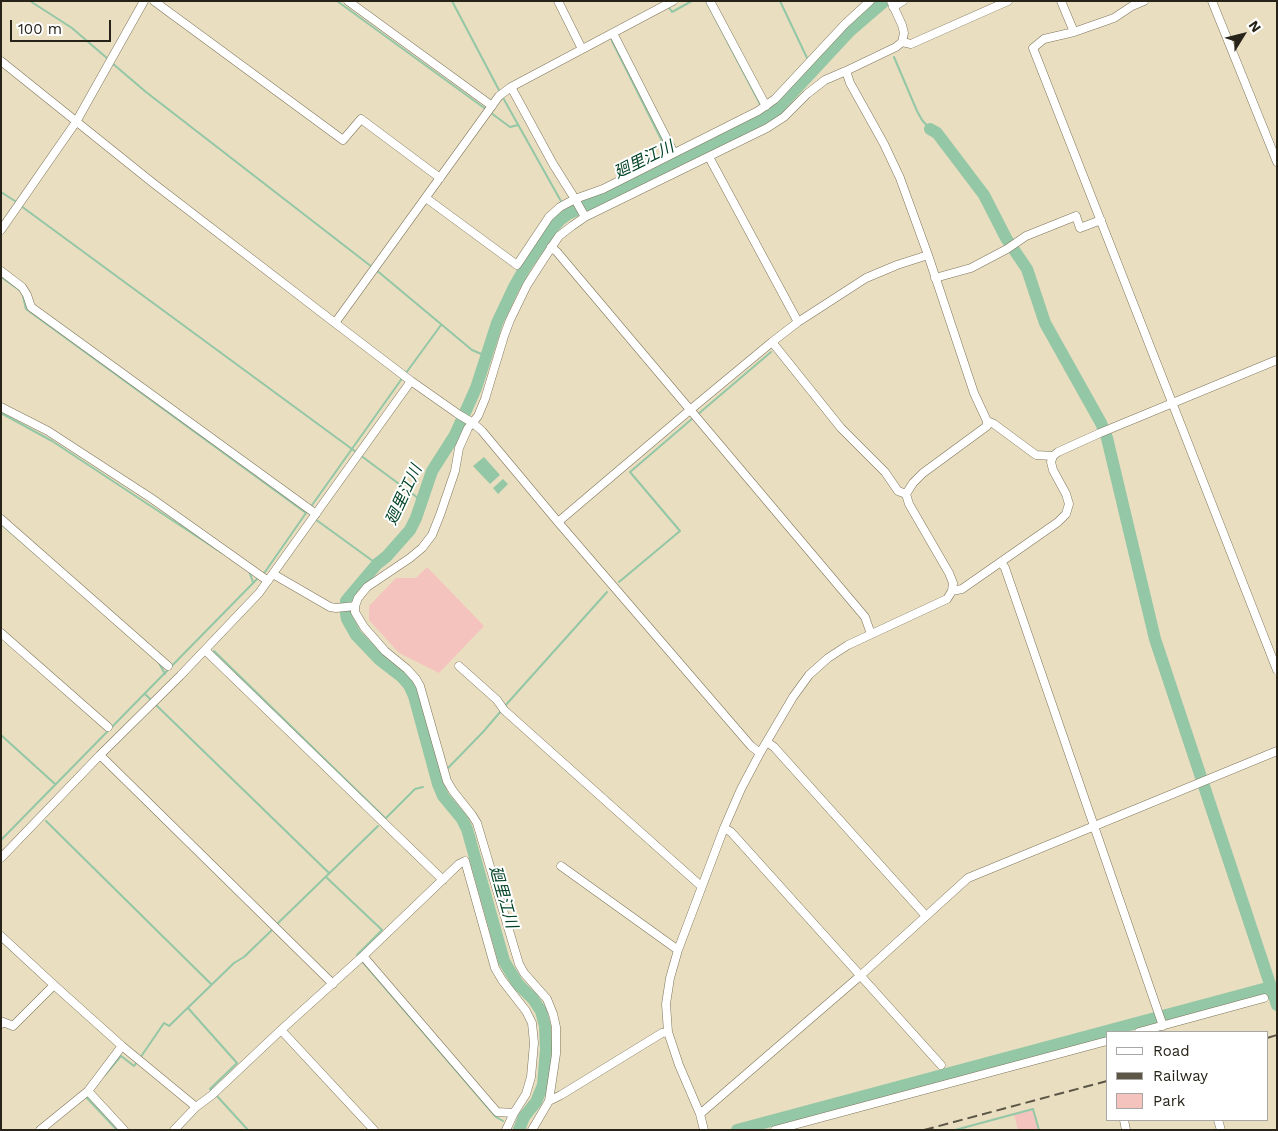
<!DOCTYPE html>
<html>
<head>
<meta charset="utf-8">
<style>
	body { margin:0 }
	#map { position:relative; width:1278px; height:1131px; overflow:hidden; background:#e9dec0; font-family:"Work Sans",sans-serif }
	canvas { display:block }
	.frame { position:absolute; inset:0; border:2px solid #272318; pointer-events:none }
	.legend { position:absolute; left:1106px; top:1031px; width:162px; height:90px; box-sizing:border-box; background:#fff; border:1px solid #a9a7a3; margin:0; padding:6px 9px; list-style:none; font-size:15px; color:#272318 }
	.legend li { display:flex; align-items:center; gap:10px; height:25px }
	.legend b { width:25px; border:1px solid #a9a7a3 }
	.north { position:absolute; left:1218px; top:10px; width:50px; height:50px; -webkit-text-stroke:4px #fff; paint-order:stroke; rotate:54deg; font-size:14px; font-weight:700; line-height:20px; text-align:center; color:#272318 }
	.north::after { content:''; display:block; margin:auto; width:18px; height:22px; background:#272318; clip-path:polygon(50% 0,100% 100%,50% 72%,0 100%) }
	.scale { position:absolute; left:10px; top:20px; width:101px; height:22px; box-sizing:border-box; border:2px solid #272318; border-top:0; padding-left:6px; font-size:15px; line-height:18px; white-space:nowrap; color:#272318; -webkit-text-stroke:4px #fff; paint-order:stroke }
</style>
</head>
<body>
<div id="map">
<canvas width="1278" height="1131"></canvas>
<div class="frame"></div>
<ul class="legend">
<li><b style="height:6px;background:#fff"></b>Road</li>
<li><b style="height:6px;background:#5c5646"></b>Railway</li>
<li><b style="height:14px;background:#f5c3be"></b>Park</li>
</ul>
<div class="north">N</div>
<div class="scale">100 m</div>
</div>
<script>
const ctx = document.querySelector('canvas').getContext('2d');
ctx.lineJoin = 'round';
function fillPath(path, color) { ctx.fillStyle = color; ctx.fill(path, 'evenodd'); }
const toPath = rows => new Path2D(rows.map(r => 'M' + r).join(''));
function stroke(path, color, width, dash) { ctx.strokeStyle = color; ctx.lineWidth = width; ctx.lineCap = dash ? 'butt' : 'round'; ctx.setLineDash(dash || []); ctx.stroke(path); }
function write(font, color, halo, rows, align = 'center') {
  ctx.font = font + ' "Work Sans","Noto Sans JP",sans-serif'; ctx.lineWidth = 4; ctx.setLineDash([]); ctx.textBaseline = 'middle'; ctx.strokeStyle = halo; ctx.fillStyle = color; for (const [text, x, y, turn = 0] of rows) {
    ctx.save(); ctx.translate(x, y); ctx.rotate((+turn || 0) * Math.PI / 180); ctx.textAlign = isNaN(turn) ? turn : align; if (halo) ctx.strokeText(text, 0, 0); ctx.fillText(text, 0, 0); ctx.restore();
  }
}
const green = toPath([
	[427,567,484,626,439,673,399,653,369,620,369,606,396,578,416,578],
	[1032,1110,1038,1130,1018,1130,1014,1115]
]);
const water = toPath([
	[484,457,500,475,490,484,473,466],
	[503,479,508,484,498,494,493,488]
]);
const stream = toPath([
	[30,1,72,28,108,59],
	[337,1,487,110],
	[452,1,500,92],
	[706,1,760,104],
	[780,1,808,60],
	[668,6,672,12,692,1],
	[612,41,668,153],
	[894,57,917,111,922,120,930,129],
	[112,63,146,92,372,267],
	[811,64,814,70],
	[502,96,562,203],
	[491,113,510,127,518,125],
	[764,113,767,117],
	[670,157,673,164],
	[1,192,18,203],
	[21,206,356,452],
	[564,207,568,214],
	[375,269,472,350,486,356],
	[1,277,22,292,26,309,306,513,265,572,262,574],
	[406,373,441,325],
	[1,413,52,441,222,553],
	[697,415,771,352],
	[360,455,422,501],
	[310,508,403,377],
	[315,519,377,564],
	[1,524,39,557],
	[249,571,253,582],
	[619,582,680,531,630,472,693,418],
	[214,651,385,818],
	[159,663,165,674],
	[145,694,152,701],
	[155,704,329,873],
	[504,707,607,592],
	[1,735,55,784],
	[446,769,448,768,483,732,501,711],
	[434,773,442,770],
	[433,785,438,784],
	[385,819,415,789,423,787],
	[46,821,211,984],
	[1,840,258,578],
	[326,877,382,930,357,955,358,957],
	[276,925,378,826],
	[361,960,496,1117,503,1121],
	[188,1008,237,1063,210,1089,213,1091],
	[140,1058,164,1023,169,1026,234,963,244,957,273,929],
	[104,1076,121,1056,134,1066,137,1062],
	[216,1095,248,1130],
	[86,1097,117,1130],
	[514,1128,520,1129],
	[955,1130,1033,1109,1039,1130]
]);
const river = toPath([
	[930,129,937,133,984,195,1006,238,1027,269,1045,323,1101,423,1107,438,1155,639,1277,1005],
	[519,1130,524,1117,536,1102,543,1085,546,1049,545,1026,541,1011,533,999,518,984,511,973,504,961,467,829,462,819,443,796,438,784,414,696,409,685,402,677,380,660,356,635,347,619,345,608,346,601,350,596,377,564,387,556,410,530,416,518,432,471,455,435,476,388,497,323,514,287,526,266,551,230,560,220,568,214,625,187,767,117,776,111,783,103,850,31,872,12,885,1],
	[737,1130,1271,987]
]);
const minor = toPath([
	[154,1,343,140,361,119,440,178],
	[348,1,492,106],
	[558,1,582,49],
	[710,1,766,106],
	[1061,1,1074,32],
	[1144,1,1132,6,1114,18,1074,32,1044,39,1033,48,1277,670],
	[1212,1,1277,162],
	[893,7,903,1],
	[613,33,674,153],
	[902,42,911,44,1008,1],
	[1,61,153,183,335,323,411,381],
	[511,87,553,164,575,199,585,217],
	[709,157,798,322],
	[426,198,517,265,549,217,560,207,575,199,603,189,758,111,775,99,845,24,870,1],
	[1,230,76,122,144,1],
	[551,247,557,252,865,617,871,634],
	[1,271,22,287,27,295,31,307,316,514],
	[935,278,971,268,1007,249,1026,236,1076,216,1080,228,1101,220],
	[335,323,499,96,511,87,673,1],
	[772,342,841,428,885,472,898,491,906,494],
	[1,407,48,431,151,498,268,581],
	[987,421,994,424,1036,455,1053,456],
	[1,519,168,666],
	[558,522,690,410,772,342,798,322,866,278,897,265,928,255],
	[1001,562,1005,568,1163,1026],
	[273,574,330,607,336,608,355,606],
	[952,591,962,589,1058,522,1066,514,1069,504,1066,494,1053,470,1051,462,1053,456,1058,452,1100,433,1277,360],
	[1,633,108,727],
	[205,650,443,880],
	[459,666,497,700,504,710,701,886],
	[767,742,774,747,926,916],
	[100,755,333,984],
	[724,828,731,832,941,1065],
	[1,858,100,755,180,676,259,593,411,381,458,414,473,423,482,431,558,522,751,746,760,753],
	[561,866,678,950],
	[1,936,54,985,122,1046,196,1107],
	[363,956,497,1112,514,1113,506,1130],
	[1,1024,3,1022,13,1026,54,985],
	[281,1030,374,1130],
	[1139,1032,1264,998],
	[88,1091,124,1130],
	[549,1101,556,1054,556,1027,553,1014,547,999,524,973,519,964,477,823,472,815,453,791,447,781,420,686,416,679,407,669,385,651,364,627,355,612,355,606,358,598,367,587,410,558,422,548,432,535,440,515,455,471,459,448,468,428,478,416,485,399,504,336,510,320,527,285,543,260,559,236,572,226,585,217,767,128,784,117,807,94,825,80,846,71],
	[700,1114,860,976,968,878,1277,751],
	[1124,1120,1126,1130],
	[1218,1120,1221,1130],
	[40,1130,88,1091,122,1046],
	[174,1130,196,1107,212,1095,281,1030,363,956,459,864,465,861,495,968,502,980,526,1011,532,1023,534,1043,531,1077,526,1094,514,1113],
	[532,1130,549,1101,561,1095,662,1033,668,1032],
	[704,1130,700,1114,679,1065,668,1032,666,1004,670,978,678,950,724,828,741,789,760,753,793,697,809,675,828,658,848,645,947,599,952,591,953,583,949,573,909,504,906,494,913,483,923,473,987,426,987,421,974,393,928,255,900,178,884,144,850,83,846,71,896,47,902,42,904,33,902,25,891,1],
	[775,1130,1107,1041]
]);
const rail = toPath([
	[1267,1038,1277,1035],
	[924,1130,1107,1081]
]);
const waterNames = [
	["廻里江川",644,160,-26],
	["廻里江川",404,495,-65],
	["廻里江川",503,897,74]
];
fillPath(green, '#f5c3be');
fillPath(water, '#93c7a6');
stroke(stream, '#93c7a6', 2);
stroke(river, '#93c7a6', 12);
stroke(minor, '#7f755a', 9);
stroke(minor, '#fff', 8);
stroke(rail, '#5c5646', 2, [10, 5]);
write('italic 16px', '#004325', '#fff', waterNames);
</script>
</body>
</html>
